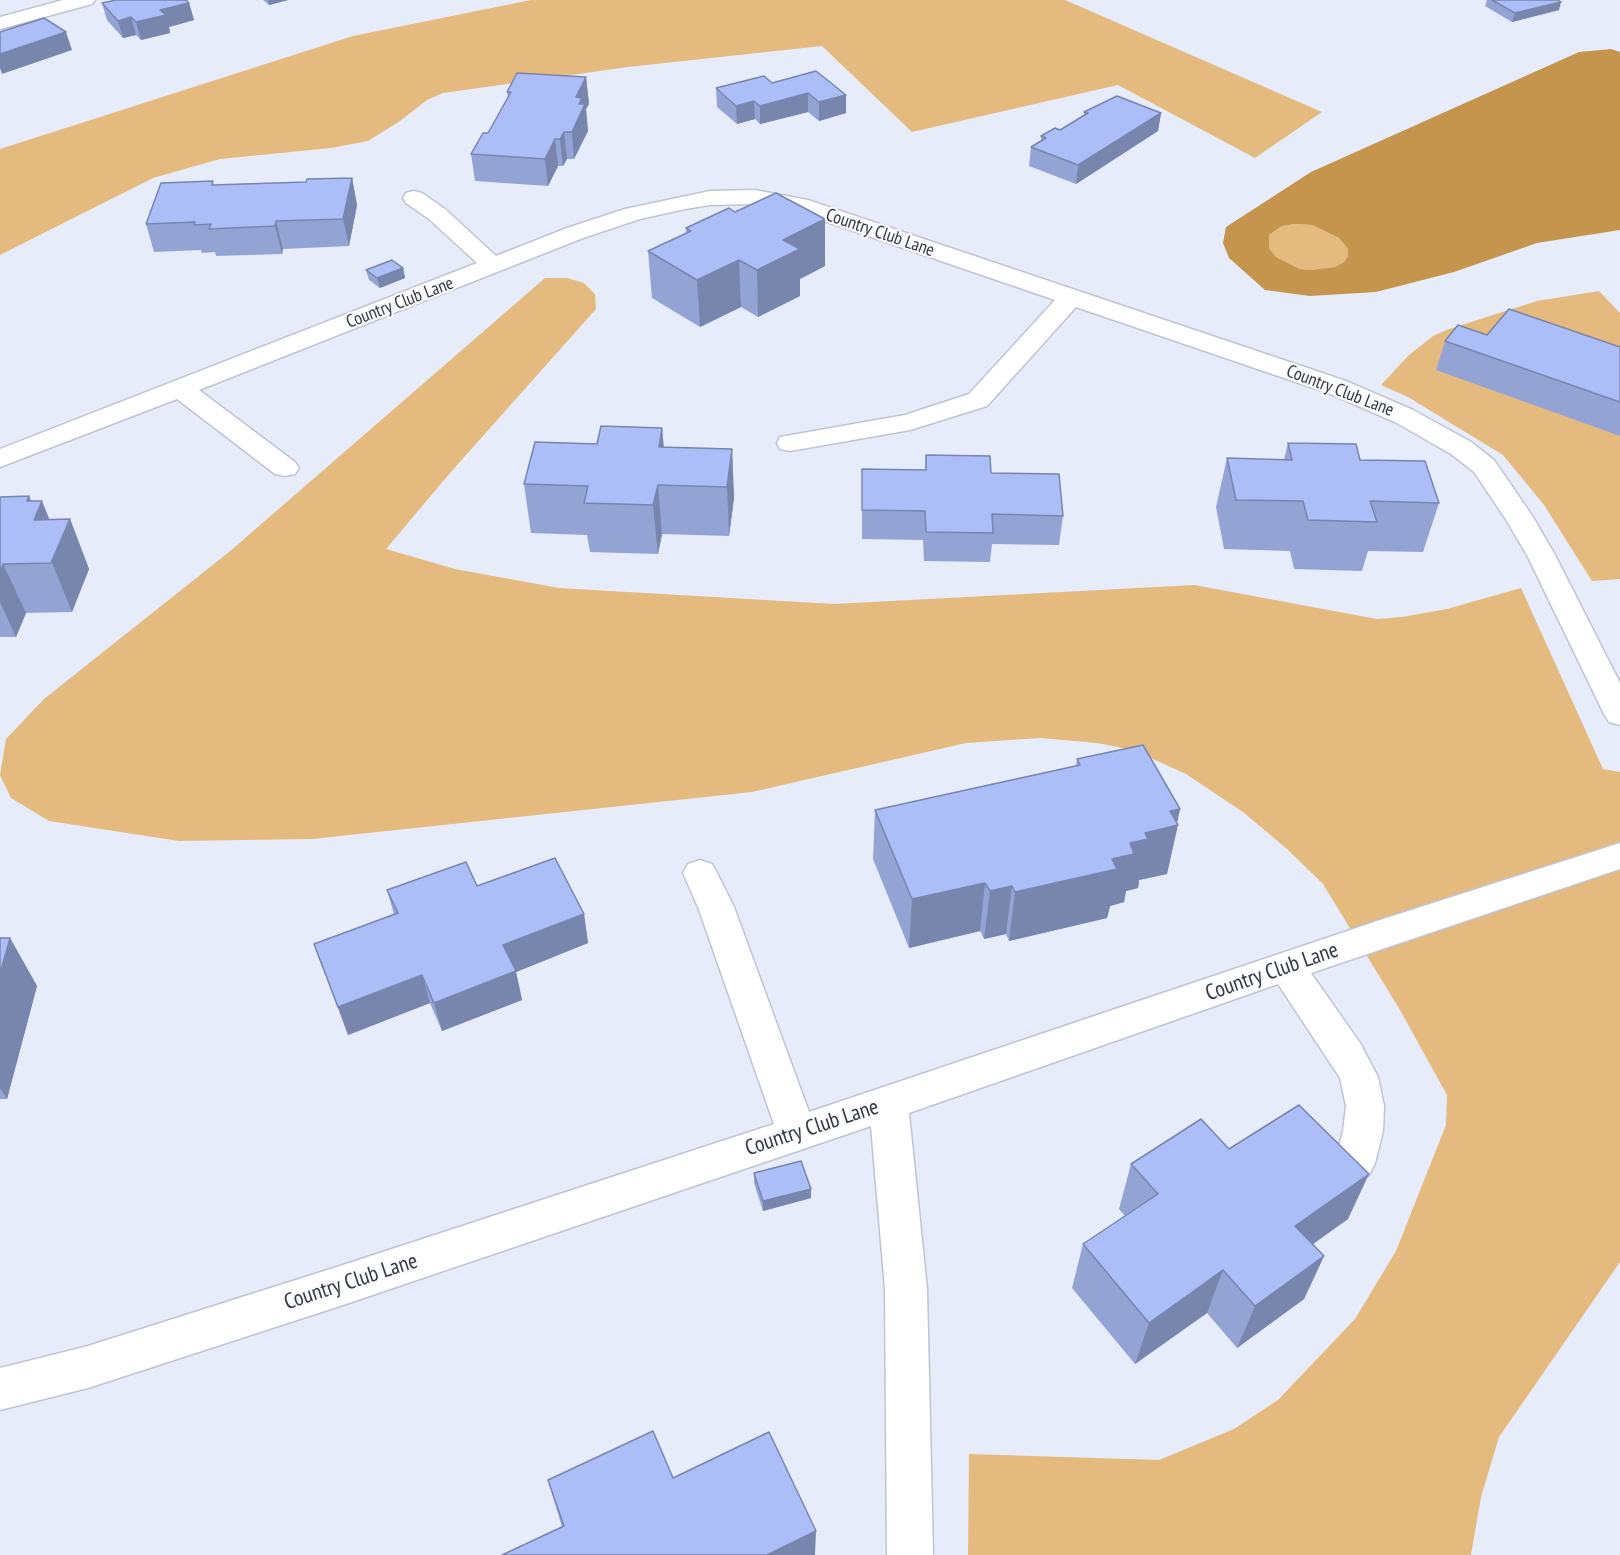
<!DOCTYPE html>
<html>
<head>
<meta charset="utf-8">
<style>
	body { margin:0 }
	canvas { display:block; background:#e7ecfb }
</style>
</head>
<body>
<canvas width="1620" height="1555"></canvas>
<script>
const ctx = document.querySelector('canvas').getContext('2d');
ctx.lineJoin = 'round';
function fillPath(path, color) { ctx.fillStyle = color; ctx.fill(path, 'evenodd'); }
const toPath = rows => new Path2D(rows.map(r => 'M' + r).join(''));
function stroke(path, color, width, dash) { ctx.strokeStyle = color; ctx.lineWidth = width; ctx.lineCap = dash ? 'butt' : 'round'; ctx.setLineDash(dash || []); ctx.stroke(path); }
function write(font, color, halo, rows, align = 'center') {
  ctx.font = font + ' "PT Sans Narrow",sans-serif'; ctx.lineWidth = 4.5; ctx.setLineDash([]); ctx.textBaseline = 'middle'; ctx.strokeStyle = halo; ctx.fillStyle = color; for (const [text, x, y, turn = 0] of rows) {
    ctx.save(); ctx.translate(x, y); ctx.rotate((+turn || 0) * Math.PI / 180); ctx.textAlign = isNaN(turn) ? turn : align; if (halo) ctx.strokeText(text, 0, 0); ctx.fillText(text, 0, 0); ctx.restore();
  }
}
const green = toPath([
	[531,0,1065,0,1322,112,1255,158,1118,85,912,132,822,46,628,67,443,93,427,100,400,121,368,141,331,148,220,159,153,178,0,255,0,149,353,36],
	[1295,224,1312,225,1339,238,1348,249,1348,256,1344,262,1335,267,1311,270,1300,269,1276,257,1269,248,1269,235,1282,226],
	[545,278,567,278,584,283,595,294,596,309,450,473,386,549,455,569,559,588,834,604,1194,585,1377,619,1402,617,1447,609,1521,588,1603,769,1620,772,1620,1262,1499,1437,1481,1497,1471,1555,968,1555,969,1454,1159,1460,1234,1429,1278,1400,1355,1319,1396,1251,1446,1125,1447,1095,1400,1010,1323,884,1287,849,1243,812,1186,774,1133,750,1097,743,1040,738,966,743,752,792,312,839,179,841,49,821,11,798,0,775,6,739,44,699,229,552],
	[1599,291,1620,313,1620,579,1592,581,1544,505,1503,455,1408,397,1381,385,1409,355,1433,336,1446,330,1537,301]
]);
const water = toPath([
	[1611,49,1620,52,1620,230,1537,243,1454,272,1376,292,1310,296,1265,290,1229,258,1223,243,1226,227,1311,172,1579,52],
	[1295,224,1312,225,1339,238,1348,249,1348,256,1344,262,1335,267,1311,270,1300,269,1276,257,1269,248,1269,235,1282,226]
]);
const minor = toPath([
	[63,0,95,0,92,4,0,29,0,17,63,0],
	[755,190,808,200,1346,381,1413,410,1471,442,1494,460,1533,517,1555,555,1620,683,1620,725,1609,722,1604,714,1527,555,1505,518,1474,472,1451,454,1395,422,1328,393,1076,307,987,406,910,430,790,451,780,449,777,443,780,437,905,415,969,394,1055,300,795,211,755,204,710,205,685,209,640,219,583,238,199,390,295,462,299,468,295,474,285,476,275,474,177,399,0,467,0,449,477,263,429,219,406,203,403,198,406,193,414,191,422,193,445,209,496,256,567,228,625,209,710,191,755,190],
	[1620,843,1620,869,1311,973,1360,1043,1378,1077,1384,1106,1383,1131,1375,1163,1369,1175,1355,1181,1341,1175,1335,1163,1343,1131,1346,1106,1340,1078,1278,984,909,1113,927,1289,933,1555,887,1555,885,1289,871,1126,343,1305,88,1388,0,1410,0,1368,88,1346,343,1265,774,1124,698,907,683,873,688,864,700,860,712,864,717,873,734,907,809,1112,1377,921,1620,843]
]);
const wall = toPath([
	[263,0,288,0,269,5],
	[1487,0,1558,0,1559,10,1512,22,1485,6],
	[102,3,189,3,194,20,169,27,170,33,141,40,136,35,123,38,107,20],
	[816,71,846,113,819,121,808,112,760,124,755,119,737,124,717,107,716,88,772,83],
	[586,77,589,104,586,109,588,131,574,159,567,159,563,166,558,166,548,186,475,181,471,154,488,133,508,98,507,92],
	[1084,112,1161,113,1158,131,1076,184,1029,166,1031,147,1041,141,1041,136,1060,130,1084,116],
	[352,178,357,205,349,246,283,249,282,254,216,256,215,252,202,253,201,250,154,252,146,224,214,185,306,182],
	[735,212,825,219,825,266,800,279,800,296,758,317,741,307,700,327,652,298,648,251,686,233,686,228],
	[403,268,405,278,380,288,369,280,366,270],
	[1445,341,1620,347,1620,436,1436,370],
	[662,428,664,447,732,449,734,498,729,536,662,534,658,554,590,552,587,535,531,533,524,484,597,444],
	[1288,443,1360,460,1439,503,1423,552,1368,551,1362,571,1294,569,1290,551,1224,549,1216,507,1227,458,1284,460],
	[926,455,991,473,1063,516,1059,545,992,544,990,562,924,561,923,540,862,539,862,469,925,470],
	[29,496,31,501,50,520,70,519,89,569,72,612,26,613,16,637,0,637,0,497],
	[1077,759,1180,809,1167,874,1139,880,1138,888,1126,891,1124,902,1110,906,1107,918,1009,941,1006,934,984,939,980,931,909,948,873,859,875,810,1076,766],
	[477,886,584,914,588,943,516,972,522,1000,442,1031,430,1003,348,1035,314,944,394,914,387,890],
	[0,938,10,938,37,986,7,1099,0,1099],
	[1229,1149,1348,1219,1312,1244,1324,1256,1304,1299,1237,1348,1207,1313,1135,1364,1072,1288,1083,1244,1125,1216,1119,1209,1131,1164],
	[754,1173,811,1198,763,1211,754,1183],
	[673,1478,562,1527,548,1480]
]);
const shadedWall = toPath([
	[268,0,288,0,269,5],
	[1561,2,1559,10,1512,22,1515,13],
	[189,3,194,20,169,27,170,33,141,40,136,22,160,10],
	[131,17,136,35,123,38,118,21],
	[66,32,72,50,2,74,0,68,0,54],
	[586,77,589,104,586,109,588,131,574,159,572,132,576,97],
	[808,93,808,112,760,124,760,106],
	[846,95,846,113,819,121,819,102],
	[754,101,755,119,737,124,736,106],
	[1161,113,1158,131,1076,184,1078,165],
	[564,132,567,159,563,166,560,139],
	[555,139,558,166,548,186,545,159],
	[352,178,357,205,349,246,343,219],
	[825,219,825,266,800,279,800,296,758,317,757,270,783,240],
	[276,221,283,249,282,254,275,226],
	[739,260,741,307,700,327,697,280],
	[403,268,405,278,380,288,377,278],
	[662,428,666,477,659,447],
	[732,449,734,498,729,536,727,487],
	[658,485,662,534,658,554,653,505],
	[29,496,36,515,42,501,59,543,70,519,89,569,72,612,27,501],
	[3,564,26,613,16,637,0,602,0,572],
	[1180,809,1176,826,1178,825,1167,874,1139,880,1138,888,1126,891,1124,902,1110,906,1107,918,1009,941,1015,892,1112,859,1130,843,1170,811],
	[985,883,980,931,909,948,912,899],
	[1012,886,1006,934,984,939,990,891],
	[584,914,588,943,516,972,522,1000,442,1031,434,1003,503,945],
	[10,938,37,986,7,1099,0,1088,0,974],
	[422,975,430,1003,348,1035,338,1007],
	[1369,1174,1348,1219,1277,1270,1295,1226],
	[811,1189,811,1198,763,1211,763,1201],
	[1324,1256,1304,1299,1237,1348,1255,1306],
	[1223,1270,1207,1313,1135,1364,1149,1323],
	[816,1531,815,1555,767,1555]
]);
const building = toPath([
	[116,0,186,0,189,3,160,10,166,15,136,22,131,17,118,21,102,3,116,0],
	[1492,0,1558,0,1561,2,1515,13,1492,0],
	[44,18,66,32,0,54,0,32,44,18],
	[816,71,846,95,819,102,808,93,760,106,754,101,736,106,716,88,764,76,772,83,816,71],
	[517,73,586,77,576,97,582,98,579,104,585,104,572,132,564,132,560,139,555,139,545,159,471,154,483,133,488,133,511,92,507,92,517,73],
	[1117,96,1161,113,1078,165,1031,147,1046,138,1041,136,1055,128,1060,130,1088,113,1084,112,1117,96],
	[352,178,343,219,276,221,275,226,209,229,211,224,194,225,195,222,146,224,161,183,213,181,212,185,306,182,307,179,352,178],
	[776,193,825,219,783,240,800,249,757,270,739,260,697,280,648,251,691,231,686,228,729,208,735,212,776,193],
	[392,260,403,268,377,278,366,270,392,260],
	[1509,309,1620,347,1620,402,1445,341,1458,325,1487,335,1509,309],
	[601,426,662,428,659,447,732,449,727,487,658,485,653,505,584,503,588,486,524,484,535,442,597,444,601,426],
	[1288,443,1356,444,1360,460,1425,461,1439,503,1370,501,1377,522,1308,520,1303,501,1236,500,1227,458,1292,460,1288,443],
	[926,455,990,456,991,473,1059,474,1063,516,992,514,993,533,926,532,925,511,862,510,862,469,926,470,926,455],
	[29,496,27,501,42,501,34,520,70,519,51,563,3,564,0,572,0,497,29,496],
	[1143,745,1180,809,1170,811,1178,825,1145,833,1148,839,1130,843,1134,854,1112,859,1117,869,1015,892,1012,886,990,891,985,883,912,899,875,810,1080,765,1077,759,1143,745],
	[555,858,584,914,503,945,516,971,434,1003,422,975,338,1007,314,944,398,913,387,890,466,862,477,886,555,858],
	[0,938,10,938,0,974,0,938],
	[1299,1105,1369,1174,1295,1226,1324,1256,1255,1306,1223,1270,1149,1323,1083,1244,1158,1194,1131,1164,1201,1119,1229,1149,1299,1105],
	[801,1161,811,1189,763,1201,754,1173,801,1161],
	[653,1431,673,1478,769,1432,816,1531,767,1555,502,1555,564,1526,548,1480,653,1431]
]);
const farStreetnames = [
	["Country Club Lane",880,233,19],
	["Country Club Lane",400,303,-21],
	["Country Club Lane",1340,391,21]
];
const streetNames = [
	["Country Club Lane",1272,972,-19],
	["Country Club Lane",812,1128,-18],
	["Country Club Lane",351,1282,-18]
];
fillPath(green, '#e5ba7f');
fillPath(water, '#c5954e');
stroke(minor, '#c0c4d2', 3);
fillPath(minor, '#fff');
fillPath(wall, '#93a3d4');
fillPath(shadedWall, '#7885ad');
fillPath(building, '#abbef7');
stroke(building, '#7885ad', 1.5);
write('18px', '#35373d', '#f9fafd', farStreetnames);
write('22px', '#35373d', '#f9fafd', streetNames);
</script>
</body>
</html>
